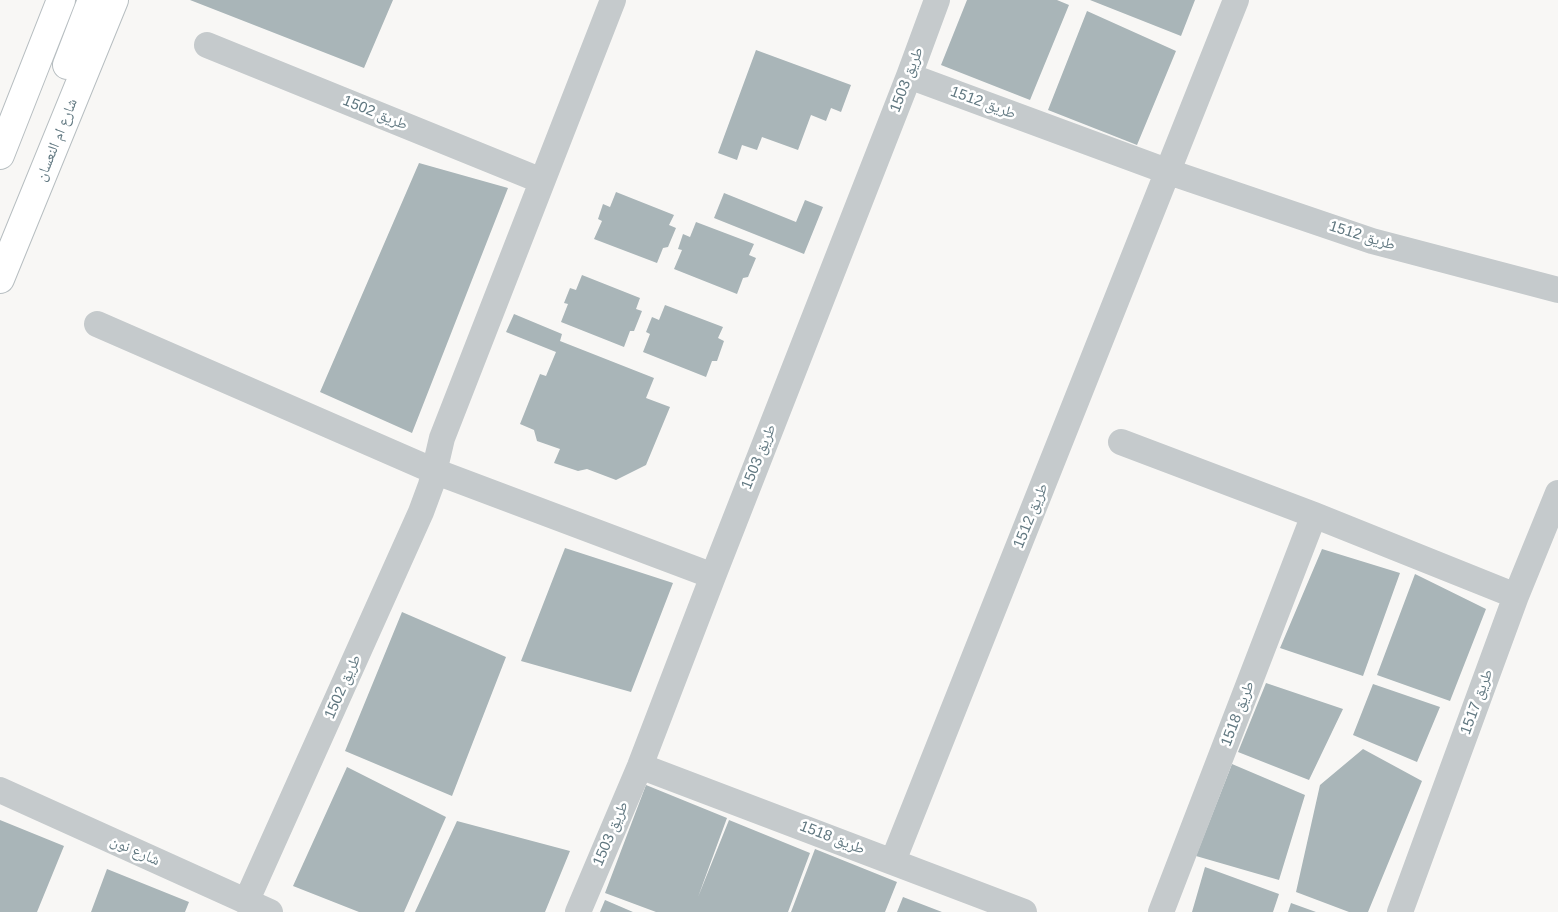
<!DOCTYPE html>
<html>
<head>
<meta charset="utf-8">
<style>
	body { margin:0 }
	canvas { display:block; background:#f8f7f5 }
</style>
</head>
<body>
<canvas width="1558" height="912"></canvas>
<script>
const ctx = document.querySelector('canvas').getContext('2d');
ctx.lineJoin = 'round';
function fillPath(path, color) { ctx.fillStyle = color; ctx.fill(path, 'evenodd'); }
const toPath = rows => new Path2D(rows.map(r => 'M' + r).join(''));
function stroke(path, color, width, dash) { ctx.strokeStyle = color; ctx.lineWidth = width; ctx.lineCap = dash ? 'butt' : 'round'; ctx.setLineDash(dash || []); ctx.stroke(path); }
function write(font, color, halo, rows, align = 'center') {
  ctx.font = font + ' Arial,"Noto Naskh Arabic",sans-serif'; ctx.lineWidth = 5; ctx.setLineDash([]); ctx.textBaseline = 'middle'; ctx.strokeStyle = halo; ctx.fillStyle = color; for (const [text, x, y, turn = 0] of rows) {
    ctx.save(); ctx.translate(x, y); ctx.rotate((+turn || 0) * Math.PI / 180); ctx.textAlign = isNaN(turn) ? turn : align; if (halo) ctx.strokeText(text, 0, 0); ctx.fillText(text, 0, 0); ctx.restore();
  }
}
const building = toPath([
	[190,0,393,0,364,68],
	[967,0,1057,0,1069,5,1030,100,941,65],
	[1090,0,1195,0,1181,36],
	[1087,11,1176,51,1137,145,1048,110],
	[756,50,851,85,841,112,831,108,826,121,811,115,798,150,762,137,757,150,742,145,737,160,718,153],
	[419,163,508,188,412,433,320,392],
	[616,192,674,215,669,225,676,228,668,247,663,248,657,263,594,239,602,221,598,219,603,204,610,207],
	[724,193,796,222,805,200,823,207,804,254,714,218],
	[696,222,754,244,749,255,756,258,748,277,743,278,737,294,674,269,682,250,678,249,683,234,690,237],
	[582,275,640,298,636,309,642,311,634,331,630,331,624,347,561,322,568,304,564,303,570,288,576,290],
	[665,305,723,327,718,338,724,341,717,361,712,361,706,377,643,352,650,334,646,332,652,317,659,320],
	[514,314,562,334,560,341,654,378,646,398,670,407,646,465,616,480,587,469,578,471,554,463,560,449,537,441,534,430,520,424,540,374,546,376,556,352,506,332],
	[565,548,673,583,631,692,521,661],
	[1322,549,1400,573,1363,676,1280,648],
	[1415,574,1486,609,1450,701,1377,675],
	[402,612,506,657,452,796,345,751],
	[1266,683,1343,709,1309,780,1238,752],
	[1373,684,1440,707,1417,762,1353,735],
	[1363,749,1422,781,1368,912,1349,912,1296,892,1320,785],
	[1232,764,1305,795,1279,880,1196,856],
	[347,767,446,817,404,912,359,912,293,886],
	[646,785,727,818,698,897,729,820,810,853,788,912,656,912,605,893],
	[0,820,64,846,37,912,0,912],
	[457,821,570,851,545,912,415,912],
	[815,849,897,882,885,912,791,912],
	[1205,867,1279,894,1273,912,1192,912],
	[107,869,189,902,185,912,91,912],
	[903,897,942,912,897,912],
	[605,900,633,912,600,912],
	[1291,903,1316,912,1288,912]
]);
const minor = toPath([
	[207,45,542,181],
	[909,76,1169,172,1372,241,1558,290],
	[97,324,434,471,713,576],
	[1121,442,1314,515,1516,596],
	[640,766,1024,912],
	[0,790,270,912],
	[893,861,1236,0],
	[246,902,421,512,431,485,442,438,613,0],
	[578,912,640,766,713,576,909,76,937,0],
	[1161,912,1314,515],
	[1400,912,1516,596,1558,493]
]);
const secondary = toPath([
	[67,65,92,0],
	[0,155,61,0],
	[0,279,114,0]
]);
const streetNames = [
	["طريق 1503",907,80,-69],
	["طريق 1512",983,103,20],
	["طريق 1502",375,113,22],
	["شارع ام النعسان",57,140,-68],
	["طريق 1512",1362,236,17],
	["طريق 1503",759,457,-68],
	["طريق 1512",1031,516,-68],
	["طريق 1502",343,687,-66],
	["طريق 1517",1477,702,-70],
	["طريق 1518",1238,714,-69],
	["طريق 1503",611,834,-67],
	["طريق 1518",832,838,21],
	["شارع نون",135,851,24]
];
fillPath(building, '#a9b5b8');
stroke(secondary, '#b7bec1', 30);
stroke(minor, '#c5cacc', 26);
stroke(secondary, '#fff', 28);
write('15px', '#617881', '#fff', streetNames);
</script>
</body>
</html>
